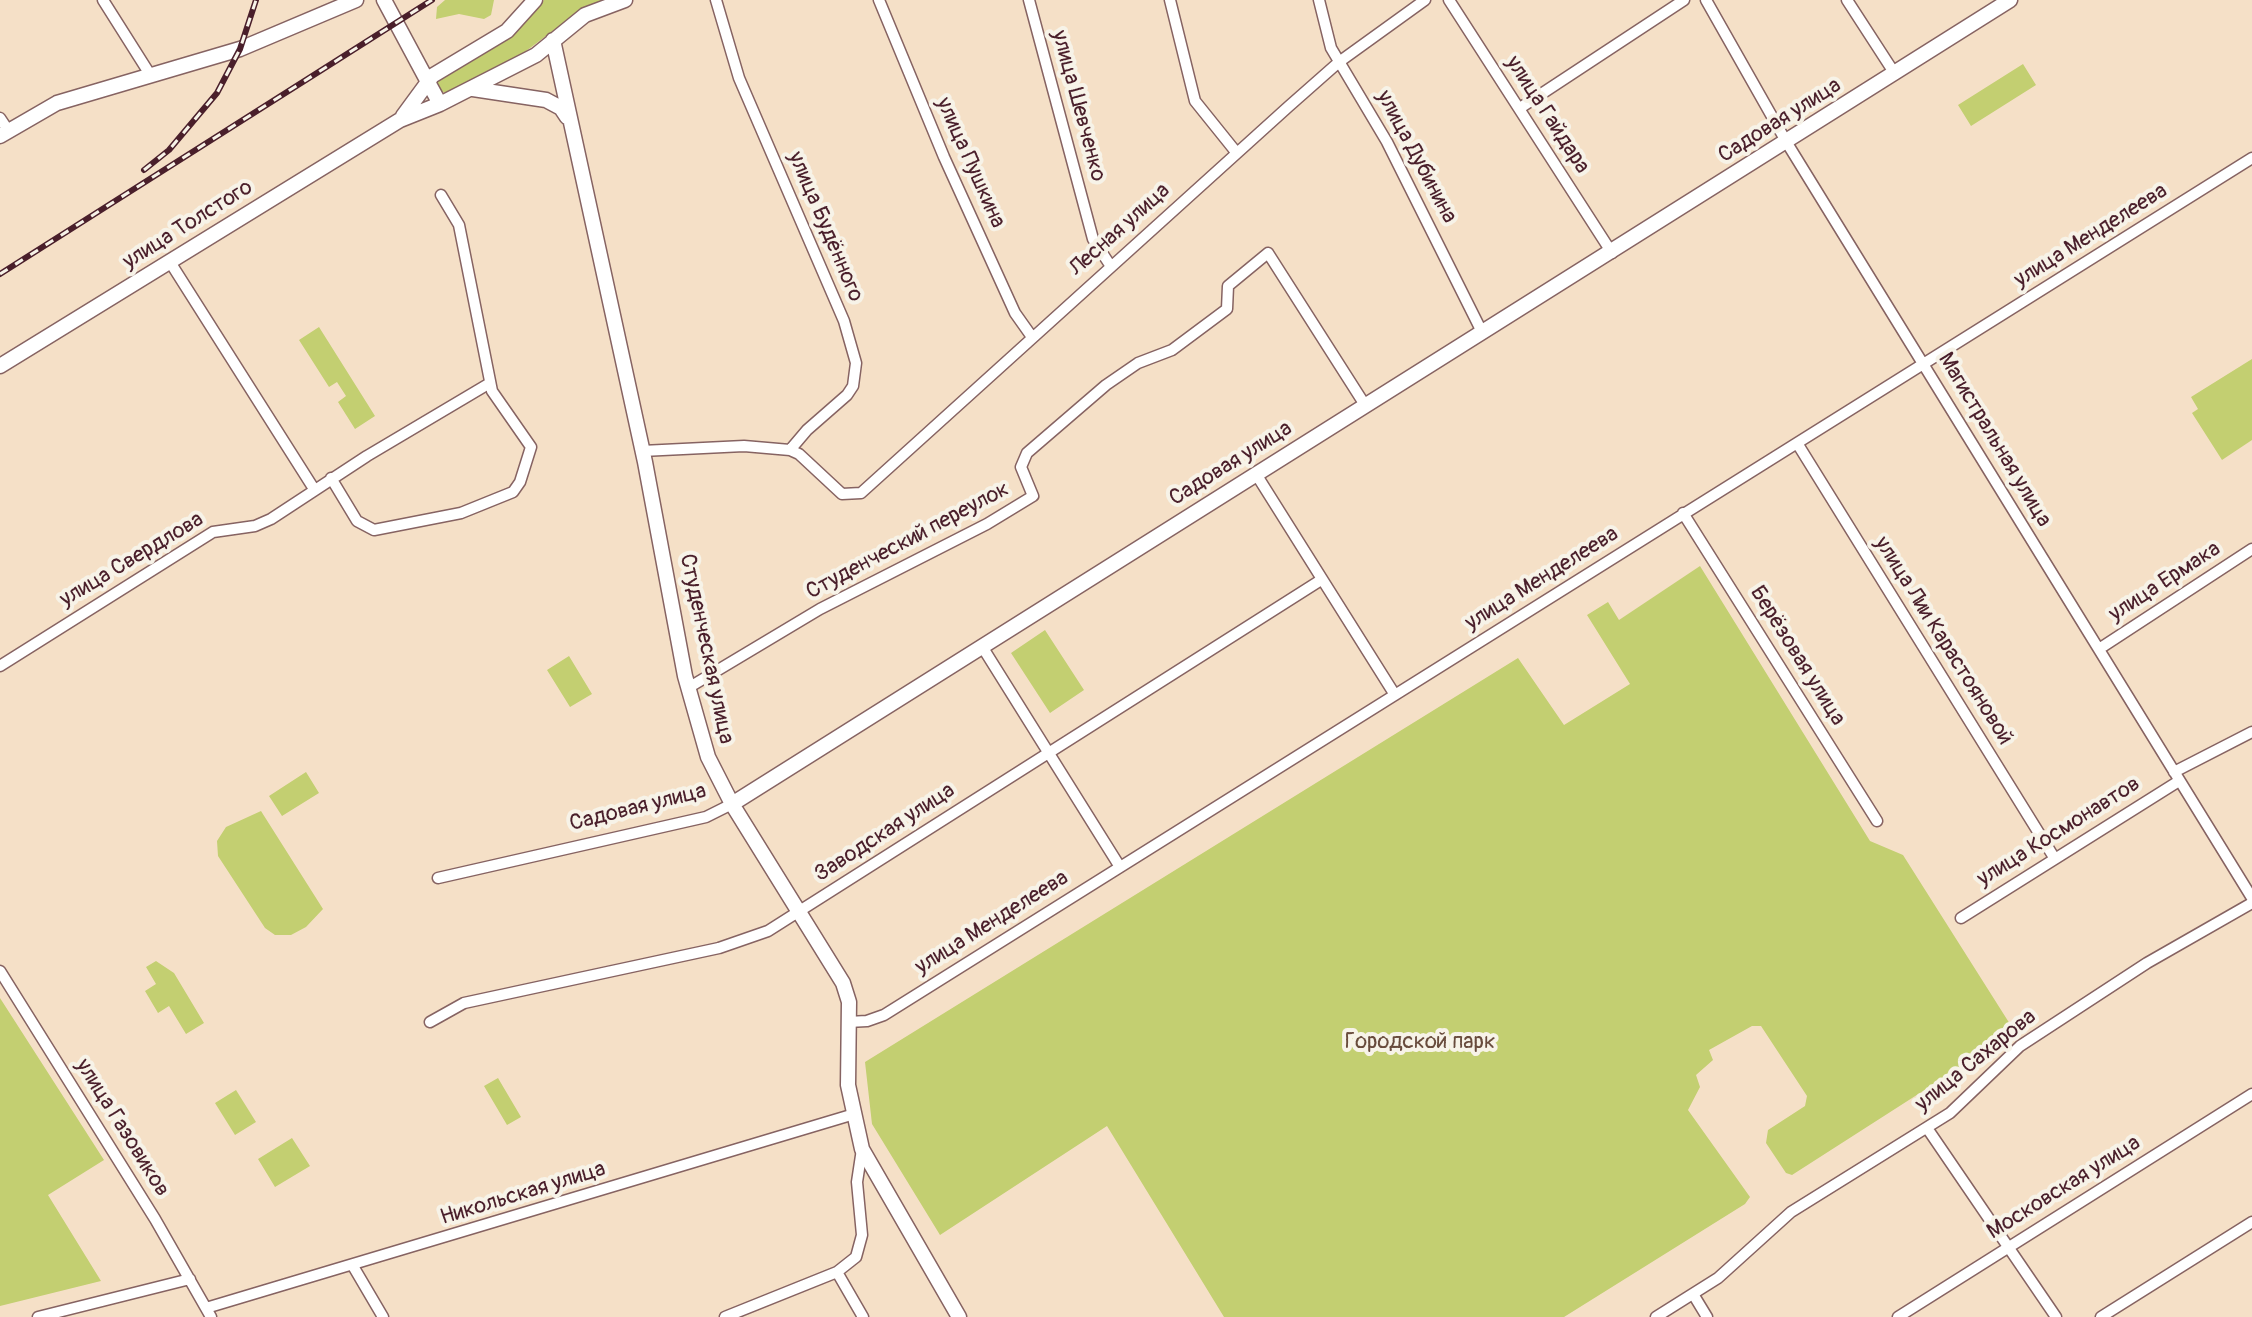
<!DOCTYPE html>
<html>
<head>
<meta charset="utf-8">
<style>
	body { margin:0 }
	canvas { display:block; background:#f5e0c7 }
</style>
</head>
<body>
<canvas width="2252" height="1317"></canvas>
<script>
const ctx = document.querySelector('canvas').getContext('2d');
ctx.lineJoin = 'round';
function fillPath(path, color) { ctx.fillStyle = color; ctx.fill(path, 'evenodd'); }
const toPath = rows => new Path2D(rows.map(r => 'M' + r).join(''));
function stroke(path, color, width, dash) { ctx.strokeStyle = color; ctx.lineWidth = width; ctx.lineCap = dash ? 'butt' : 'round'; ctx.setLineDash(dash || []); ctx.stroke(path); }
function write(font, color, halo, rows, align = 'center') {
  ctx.font = font + ' Pangolin,sans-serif'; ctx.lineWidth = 8; ctx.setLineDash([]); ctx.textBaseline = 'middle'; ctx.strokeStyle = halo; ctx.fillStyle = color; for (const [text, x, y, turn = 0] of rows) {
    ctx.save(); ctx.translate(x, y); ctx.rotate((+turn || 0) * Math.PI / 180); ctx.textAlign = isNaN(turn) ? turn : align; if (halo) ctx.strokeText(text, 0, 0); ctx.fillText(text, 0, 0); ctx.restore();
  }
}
const green = toPath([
	[445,0,494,0,491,15,484,19,459,14,436,19,437,7],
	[544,0,603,0,566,21,522,54,446,93,441,91,437,81,515,34],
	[2023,64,2036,85,1971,126,1958,105],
	[319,327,375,416,355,429,338,402,346,396,337,382,329,387,299,340],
	[2252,359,2252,440,2222,460,2192,413,2198,409,2191,397],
	[1700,566,1870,841,1903,855,2015,1032,1792,1175,1786,1173,1766,1143,1768,1130,1805,1106,1807,1096,1761,1026,1752,1026,1709,1050,1713,1060,1696,1075,1700,1087,1688,1110,1750,1197,1745,1204,1564,1317,1224,1317,1107,1126,940,1235,872,1124,865,1062,1518,658,1564,725,1630,684,1587,615,1608,602,1619,620],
	[1045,630,1084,690,1050,713,1011,653],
	[569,656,592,694,570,707,547,670],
	[306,772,319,793,282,816,269,796],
	[261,811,323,909,306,927,291,935,275,935,265,928,218,856,217,841,226,827],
	[156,961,174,973,204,1023,186,1034,169,1006,158,1013,145,991,156,984,146,967],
	[0,998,104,1160,48,1195,101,1281,0,1306],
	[498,1078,521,1117,507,1125,484,1086],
	[236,1090,256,1122,235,1135,215,1103],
	[292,1138,310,1166,275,1187,258,1159]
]);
const street = toPath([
	[103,0,151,76],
	[716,0,739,78,844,321,856,363,853,386,847,395,807,430,790,450],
	[879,0,944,157,1015,313,1032,337],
	[1029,0,1093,239,1110,265],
	[1170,0,1195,101,1236,152],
	[1319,0,1331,48,1387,142,1482,332],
	[1449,0,1612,253],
	[1706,0,1787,143,2252,898],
	[1847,0,1895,74],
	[1520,108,1684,0],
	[0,118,8,130],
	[170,262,314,489],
	[1797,443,2055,859],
	[642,451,744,446,790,450,799,454,842,494,861,493,1288,107,1339,62,1425,0],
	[1256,474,1395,695],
	[331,478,357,521,374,530,461,513,513,492,520,482,531,447,492,391,459,225,441,195],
	[1683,513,1877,821],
	[983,648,1120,867],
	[2099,649,2252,549],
	[0,666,213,532,255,526,271,519,367,456,490,383],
	[688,688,820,609,987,524,1033,496,1021,467,1027,453,1106,385,1138,363,1172,350,1227,309,1228,286,1268,253,1365,405],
	[2174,772,2252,732],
	[438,878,706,817,732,804],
	[1961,918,2179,781],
	[0,971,155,1219,211,1317],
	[430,1022,464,1003,719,948,768,931,1321,580],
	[848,1022,867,1021,884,1015,2252,158],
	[1927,1128,2056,1317],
	[353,1266,383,1317],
	[837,1272,863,1317],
	[1693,1294,1707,1317],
	[206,1308,851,1115],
	[38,1317,190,1279],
	[725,1317,837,1272,856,1257,862,1235,857,1182,862,1149],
	[1656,1317,1718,1278,1791,1212,1950,1113,2020,1046,2147,963,2252,903],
	[1898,1317,2252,1094],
	[2101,1317,2252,1222]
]);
const secondary = toPath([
	[384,0,428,82,403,116],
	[535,0,507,31,432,76,428,82,440,104,536,55,585,15,625,0],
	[553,40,645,462,685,676,708,757,732,804,843,983,849,1002,848,1085,862,1149,959,1317],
	[473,89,546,100,561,108,567,117],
	[0,136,57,103,240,49,356,0],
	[0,366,400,120,440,104],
	[732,804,2010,0]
]);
const rail = toPath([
	[144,170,169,150,217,93,240,49,256,0],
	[0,274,432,0]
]);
const streetNames = [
	["улица Шевченко",1078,106,75],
	["улица Гайдара",1547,115,57],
	["Садовая улица",1780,121,-32],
	["улица Дубинина",1416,157,62],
	["улица Пушкина",970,163,66],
	["улица Толстого",188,225,-32],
	["улица Будённого",825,227,67],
	["Лесная улица",1120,230,-42],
	["улица Менделеева",2091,236,-32],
	["Магистральная улица",1994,440,59],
	["Садовая улица",1231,464,-32],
	["Студенческий переулок",908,541,-28],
	["улица Свердлова",132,560,-31],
	["улица Менделеева",1542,579,-32],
	["улица Ермака",2165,582,-33],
	["улица Лии Карастояновой",1943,641,58],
	["Студенческая улица",706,649,78],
	["Берёзовая улица",1797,656,58],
	["Садовая улица",638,808,-14],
	["улица Космонавтов",2059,832,-32],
	["Заводская улица",885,833,-33],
	["улица Менделеева",992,923,-32],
	["улица Сахарова",1976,1061,-39],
	["улица Газовиков",122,1128,58],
	["Московская улица",2064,1188,-32],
	["Никольская улица",523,1194,-17]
];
const parkNames = [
	["Городской парк",1420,1042]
];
fillPath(green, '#c3cf71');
stroke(street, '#866362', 13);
stroke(secondary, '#866362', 17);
stroke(street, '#fff', 10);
stroke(secondary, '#fff', 14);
stroke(rail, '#4a1f2b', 6);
stroke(rail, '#f7f3e8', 3, [9]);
write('22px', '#4a1f2b', '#f7f3e8', streetNames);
write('22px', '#684b3c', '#f7f3e8', parkNames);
</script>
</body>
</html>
